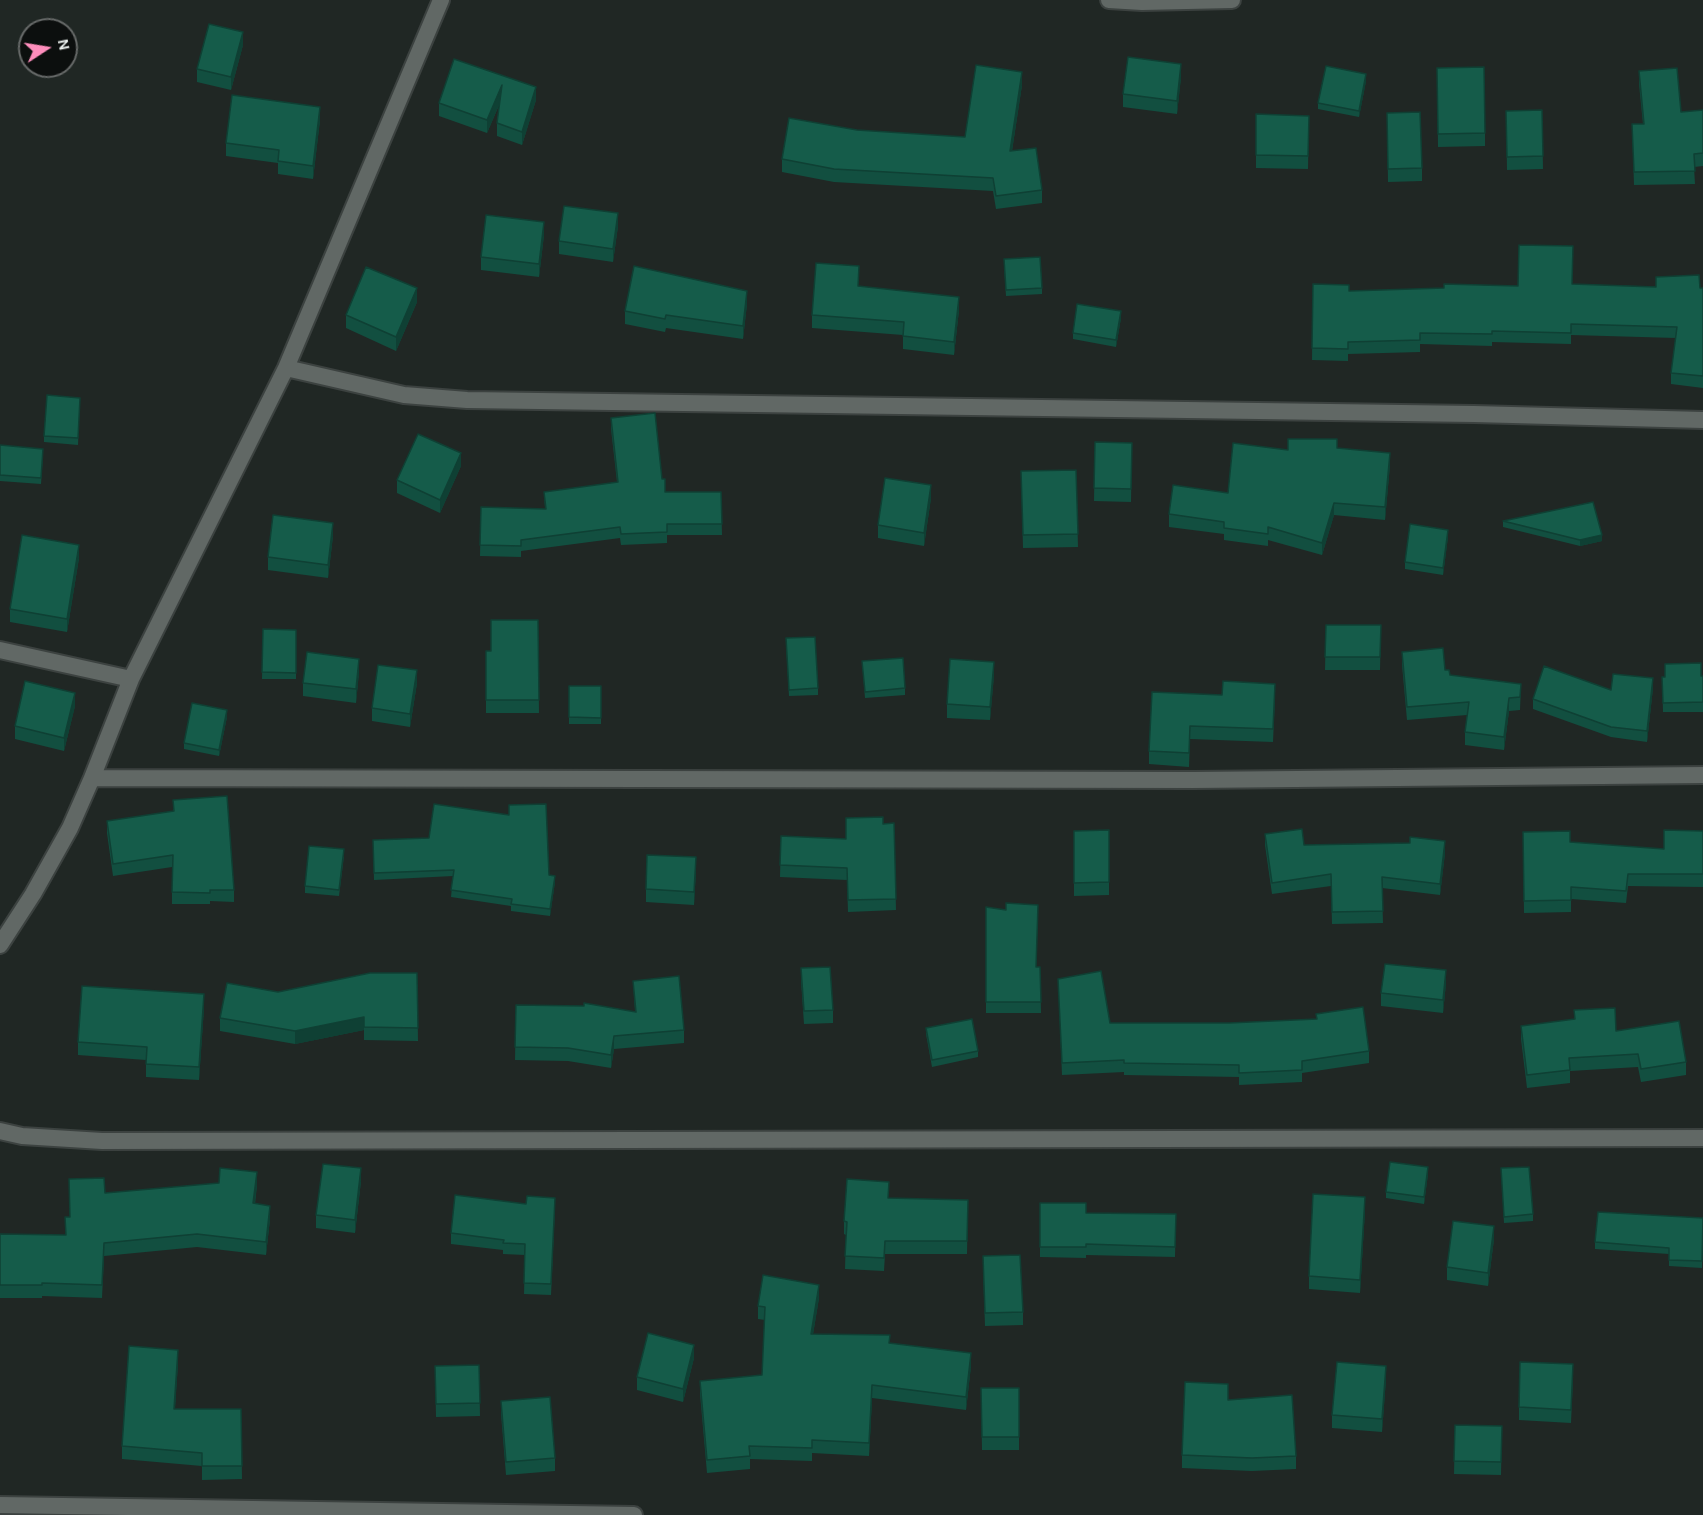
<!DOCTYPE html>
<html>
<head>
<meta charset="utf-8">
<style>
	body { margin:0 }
	#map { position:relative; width:1703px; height:1515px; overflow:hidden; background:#202724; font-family:Karla,sans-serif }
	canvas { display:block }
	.north { position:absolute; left:18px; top:18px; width:60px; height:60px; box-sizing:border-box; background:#0c0f0e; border:2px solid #666968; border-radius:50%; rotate:78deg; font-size:16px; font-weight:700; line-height:24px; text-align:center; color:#ecf1ef }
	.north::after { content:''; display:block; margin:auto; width:21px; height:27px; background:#fe8ebc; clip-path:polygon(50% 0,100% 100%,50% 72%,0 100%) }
</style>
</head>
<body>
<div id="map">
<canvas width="1703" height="1515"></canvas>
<div class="north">N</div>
</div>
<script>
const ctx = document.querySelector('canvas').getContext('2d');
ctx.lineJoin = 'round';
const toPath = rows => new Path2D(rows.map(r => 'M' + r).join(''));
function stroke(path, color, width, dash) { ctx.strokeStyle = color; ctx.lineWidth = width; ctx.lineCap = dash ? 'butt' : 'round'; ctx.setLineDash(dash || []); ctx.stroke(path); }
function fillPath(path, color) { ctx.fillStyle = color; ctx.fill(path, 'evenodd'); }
const minor = toPath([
	[1109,0,1142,2,1232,0],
	[286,368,404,395,467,400,1474,414,1703,420],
	[0,650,131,679],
	[92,778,1193,780,1703,775],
	[0,945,33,894,70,828,92,778,131,679,286,368,441,0],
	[0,1131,22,1136,102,1141,1703,1138],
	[0,1505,634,1515]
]);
const wall = toPath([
	[243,45,231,90,197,82,197,69],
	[1437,68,1485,133,1485,146,1438,147],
	[1639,71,1681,112,1703,110,1703,166,1694,167,1695,184,1634,185,1632,124,1643,124,1639,84],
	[1181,77,1177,114,1123,107,1123,94],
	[1366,81,1359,117,1318,109,1318,103],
	[1022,85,1012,151,1042,190,1042,203,996,209,993,191,834,182,782,172,782,159,857,130,965,137],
	[536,100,522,145,497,136,497,123,500,103,487,133,439,116,439,103],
	[1542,110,1543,169,1507,170,1506,111],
	[1387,113,1422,168,1422,181,1388,182],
	[1256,114,1309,116,1308,169,1256,168],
	[320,120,313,179,278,174,278,163,226,156,226,143],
	[618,226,613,262,559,254,559,241],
	[544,235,539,277,481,270,481,257],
	[1004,266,1042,288,1042,294,1006,296],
	[1313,284,1349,291,1572,284,1703,288,1703,388,1671,384,1671,373,1676,338,1571,335,1571,344,1492,342,1492,346,1420,344,1420,352,1348,354,1348,361,1312,360],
	[858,286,959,310,954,355,903,349,903,335,812,328,812,315],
	[417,302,396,351,346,328,346,315],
	[747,304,743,339,666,328,665,332,625,324,625,311],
	[1121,318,1116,347,1073,339,1073,333],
	[80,398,78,445,44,442,44,436],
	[611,418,662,479,665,492,721,492,722,535,667,535,667,543,621,545,620,538,521,551,521,557,480,556,481,507,545,509,544,492,617,482,611,429],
	[1095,442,1132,443,1131,502,1094,501],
	[0,445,43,455,41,484,0,481],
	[1337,448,1390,465,1385,520,1334,515,1322,555,1268,540,1268,546,1224,540,1224,534,1169,527,1169,514,1228,493,1288,450],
	[461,466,440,513,397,493,397,480],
	[1076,470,1078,547,1023,548,1021,471],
	[931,498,924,546,878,538,878,525],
	[1503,521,1602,541,1580,546,1503,527],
	[333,536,328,578,268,570,268,557],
	[1448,537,1443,575,1405,569,1405,562],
	[79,558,67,632,10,622,10,609],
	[538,620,539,713,486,713,486,651,491,651],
	[1326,625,1381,625,1380,670,1325,670],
	[263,629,296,630,296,679,262,679],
	[786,645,818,688,818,695,789,696],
	[1402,652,1445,670,1450,675,1521,684,1520,710,1509,711,1504,750,1465,745,1465,732,1467,715,1407,720,1402,665],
	[862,661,905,688,905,695,865,698],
	[359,672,356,703,303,696,303,683],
	[994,675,990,720,947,718,947,704],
	[1703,676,1703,712,1663,712,1662,677],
	[417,683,410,727,372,721,372,708],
	[569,686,601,686,601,724,569,724],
	[1653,688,1647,742,1611,737,1533,709,1533,699,1611,690],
	[1222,695,1275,697,1273,742,1190,739,1189,767,1149,764,1149,751],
	[75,706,64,751,15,739,15,726],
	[227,717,219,756,184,749,184,743],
	[173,800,234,890,234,902,210,901,210,904,172,904,172,867,113,876,107,833,107,821,173,811],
	[894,823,896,910,848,912,847,880,780,877,781,836,846,839,883,824],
	[1109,830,1109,895,1074,896,1074,831],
	[1703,831,1703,887,1628,886,1626,903,1571,899,1571,912,1524,913,1523,832,1570,842,1664,849],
	[1265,834,1304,845,1445,853,1440,895,1382,888,1383,923,1332,924,1331,886,1272,894,1265,845],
	[373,840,549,875,555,882,550,916,511,911,511,906,451,897,453,876,374,880],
	[344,856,339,896,305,893,305,886],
	[696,870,694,905,646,902,646,889],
	[986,907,1036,967,1040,967,1041,1013,986,1013],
	[801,968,833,1010,833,1023,804,1024,801,981],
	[417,973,418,1041,364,1040,364,1030,295,1044,220,1031,220,1018],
	[1058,979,1110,1023,1229,1023,1316,1019,1316,1014,1369,1051,1369,1063,1302,1073,1302,1082,1239,1085,1239,1077,1124,1075,1124,1072,1062,1075],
	[633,981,684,1030,684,1043,614,1049,611,1068,568,1061,515,1060,516,1005,635,1012],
	[1446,983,1443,1013,1381,1006,1381,993],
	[204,1008,199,1080,146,1077,146,1060,78,1055,78,1042],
	[1574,1010,1616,1031,1686,1062,1686,1075,1641,1082,1638,1067,1570,1071,1570,1083,1527,1088,1521,1039,1521,1026,1574,1020],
	[926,1028,978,1051,978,1057,932,1067,926,1034],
	[1501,1168,1533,1214,1533,1221,1504,1223],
	[1428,1174,1424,1204,1386,1198,1386,1192],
	[69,1179,105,1193,257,1185,255,1204,270,1219,266,1255,197,1247,104,1256,102,1298,42,1296,42,1298,0,1298,0,1234,65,1235,70,1217],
	[361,1181,355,1233,316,1228,316,1215],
	[889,1198,968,1200,967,1254,885,1254,884,1271,845,1269,846,1235,844,1234,844,1221],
	[1040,1203,1086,1213,1176,1214,1175,1257,1086,1255,1086,1258,1040,1257],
	[555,1208,551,1295,524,1294,525,1255,503,1254,503,1250,451,1244,451,1233],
	[1365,1210,1360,1293,1309,1289,1309,1276],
	[1703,1218,1702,1268,1669,1266,1669,1254,1595,1249,1595,1242],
	[1494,1239,1488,1286,1447,1280,1447,1267],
	[983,1269,1023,1312,1023,1325,985,1326],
	[819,1298,813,1334,889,1343,971,1366,966,1410,872,1398,869,1456,812,1453,812,1461,750,1459,750,1469,707,1473,700,1394,700,1381,762,1375,765,1320,758,1319,758,1306],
	[694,1358,683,1402,637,1390,637,1377],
	[178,1363,175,1409,241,1409,242,1479,202,1480,202,1466,122,1459,122,1446],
	[479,1365,480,1416,436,1417,435,1366],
	[1573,1377,1571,1423,1519,1420,1519,1407],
	[1386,1379,1382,1432,1332,1428,1332,1415],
	[981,1388,1019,1388,1019,1450,982,1450],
	[1228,1400,1296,1456,1296,1469,1252,1471,1182,1468,1182,1455],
	[501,1401,555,1458,555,1471,506,1475,501,1414],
	[1455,1425,1502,1426,1501,1475,1454,1474]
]);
const shadedWall = toPath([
	[243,32,243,45,231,90,231,77],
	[1181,64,1181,77,1177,114,1177,101],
	[1022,72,1022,85,1010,164,1010,151],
	[1366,74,1366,81,1359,117,1359,111],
	[502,85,502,98,487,133,487,120],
	[536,87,536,100,522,145,522,132],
	[320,107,320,120,313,179,313,166],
	[618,213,618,226,613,262,613,249],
	[544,222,544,235,539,277,539,264],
	[417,288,417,302,396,351,396,337],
	[747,291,747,304,743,339,743,326],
	[959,297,959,310,954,355,954,342],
	[1121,311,1121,318,1116,347,1116,340],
	[461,453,461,466,440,513,440,500],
	[1390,453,1390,465,1385,520,1385,507],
	[931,485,931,498,924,546,924,533],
	[1334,503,1334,515,1322,555,1322,543],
	[333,523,333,536,328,578,328,565],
	[1448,530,1448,537,1443,575,1443,568],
	[1602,535,1602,541,1580,546,1580,540],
	[79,545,79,558,67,632,67,619],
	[359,659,359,672,356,703,356,689],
	[994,662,994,675,990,720,990,707],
	[417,670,417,683,410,727,410,714],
	[1653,678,1653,688,1647,742,1647,731],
	[75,693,75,706,64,751,64,738],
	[1509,698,1509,711,1504,750,1504,737],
	[227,710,227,717,219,756,219,750],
	[1445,841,1445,853,1440,895,1440,884],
	[696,857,696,870,694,905,694,892],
	[555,876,555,882,550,916,550,909],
	[1446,970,1446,983,1443,1013,1443,1000],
	[204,994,204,1008,199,1080,199,1067],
	[364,1017,364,1030,295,1044,295,1031],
	[614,1036,614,1049,611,1068,611,1055],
	[1428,1167,1428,1174,1424,1204,1424,1197],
	[361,1168,361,1181,355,1233,355,1220],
	[257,1172,257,1185,253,1216,253,1203],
	[1365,1197,1365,1210,1360,1293,1360,1280],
	[270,1206,270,1219,266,1255,266,1242],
	[1494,1226,1494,1239,1488,1286,1488,1273],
	[819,1285,819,1298,811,1347,811,1334],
	[694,1345,694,1358,683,1402,683,1389],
	[178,1350,178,1363,174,1422,174,1409],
	[971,1353,971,1366,966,1410,966,1397],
	[1386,1366,1386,1379,1382,1432,1382,1419],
	[872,1385,872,1398,869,1456,869,1443]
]);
const building = toPath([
	[209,24,243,32,231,77,197,69,209,24],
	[1128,57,1181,64,1177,101,1123,94,1128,57],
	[454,59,536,87,522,132,497,123,502,85,487,120,439,103,454,59],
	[976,65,1022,72,1010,151,1036,148,1042,190,996,196,993,178,834,169,782,159,789,118,857,130,965,137,976,65],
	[1326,66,1366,74,1359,111,1318,103,1326,66],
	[1484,67,1485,133,1438,134,1437,68,1484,67],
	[1677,68,1681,112,1703,110,1703,153,1694,154,1695,171,1634,172,1632,124,1644,124,1639,71,1677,68],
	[232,95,320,107,313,166,278,161,279,150,226,143,232,95],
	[1542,110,1543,156,1507,157,1506,111,1542,110],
	[1420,112,1422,168,1388,169,1387,113,1420,112],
	[1256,114,1309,116,1308,156,1256,155,1256,114],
	[564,206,618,213,613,249,559,241,564,206],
	[486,215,544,222,539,264,481,257,486,215],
	[1519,245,1573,246,1572,284,1656,287,1656,277,1699,275,1700,288,1703,288,1703,376,1671,373,1677,327,1571,324,1571,333,1492,331,1492,334,1420,333,1420,340,1348,342,1348,349,1312,348,1313,284,1349,285,1349,291,1444,288,1444,284,1518,286,1519,245],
	[1040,257,1042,288,1006,290,1004,259,1040,257],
	[816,263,859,266,858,286,959,297,954,342,903,336,904,322,812,315,816,263],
	[634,266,747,291,743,326,666,315,665,319,625,311,634,266],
	[366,267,417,288,396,337,346,315,366,267],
	[1077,304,1121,311,1116,340,1073,333,1077,304],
	[47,395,80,398,78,438,44,436,47,395],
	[655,413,662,479,665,479,665,492,721,492,722,524,667,524,667,532,621,534,620,527,521,540,521,546,480,545,481,507,546,509,544,492,618,482,611,418,655,413],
	[418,434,461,453,440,500,397,480,418,434],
	[1288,439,1337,439,1337,448,1390,453,1385,507,1334,503,1322,543,1268,527,1268,534,1224,528,1224,522,1169,514,1173,485,1228,493,1233,443,1288,450,1288,439],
	[1095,442,1132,443,1131,489,1094,488,1095,442],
	[0,445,43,449,41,478,0,475,0,445],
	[1076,470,1078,534,1023,535,1021,471,1076,470],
	[885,478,931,485,924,533,878,525,885,478],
	[1593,502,1602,535,1580,540,1503,521,1593,502],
	[273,515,333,523,328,565,268,557,273,515],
	[1410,524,1448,530,1443,568,1405,562,1410,524],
	[22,535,79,545,67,619,10,609,22,535],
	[491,620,538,620,539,700,486,700,486,651,491,651,491,620],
	[1326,625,1381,625,1380,657,1325,657,1326,625],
	[263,629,296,630,296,673,262,672,263,629],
	[815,637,818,688,789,690,786,638,815,637],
	[1443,648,1445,670,1449,670,1450,675,1521,684,1520,697,1509,698,1504,737,1465,732,1469,702,1407,707,1402,652,1443,648],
	[307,652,359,659,356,689,303,683,307,652],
	[903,658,905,688,865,692,862,661,903,658],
	[950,659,994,662,990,707,947,704,950,659],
	[1701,663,1701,676,1703,676,1703,702,1663,703,1662,677,1665,677,1665,664,1701,663],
	[378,665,417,670,410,714,372,708,378,665],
	[1544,666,1611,690,1613,674,1653,678,1647,731,1611,727,1533,699,1544,666],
	[25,681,75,693,64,738,15,726,25,681],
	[1223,681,1275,684,1273,729,1190,726,1189,753,1149,751,1152,692,1222,695,1223,681],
	[569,686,601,686,601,718,569,717,569,686],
	[192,703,227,710,219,750,184,743,192,703],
	[227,796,234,890,210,890,210,893,172,892,173,855,113,864,107,821,174,811,173,800,227,796],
	[434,804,509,815,509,805,546,804,549,875,555,876,550,909,511,904,512,899,451,890,454,870,374,873,373,840,429,838,434,804],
	[883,817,883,824,894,823,896,899,848,900,847,868,780,865,781,836,846,839,846,818,883,817],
	[1302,829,1304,845,1410,843,1410,837,1445,841,1440,884,1382,877,1383,911,1332,912,1331,874,1272,883,1265,834,1302,829],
	[1109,830,1109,882,1074,883,1074,831,1109,830],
	[1664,830,1703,831,1703,874,1628,874,1626,891,1571,887,1571,900,1524,901,1523,832,1570,831,1570,842,1664,849,1664,830],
	[309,846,344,849,339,890,305,886,309,846],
	[647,855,696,857,694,892,646,889,647,855],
	[1006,903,1038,905,1036,967,1040,967,1041,1002,986,1002,986,907,1006,910,1006,903],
	[1385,964,1446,970,1443,1000,1381,993,1385,964],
	[830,967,833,1010,804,1011,801,968,830,967],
	[1101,971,1110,1023,1229,1023,1317,1019,1316,1014,1363,1007,1369,1051,1302,1061,1302,1070,1239,1073,1239,1065,1124,1063,1124,1060,1062,1063,1058,979,1101,971],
	[370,973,417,973,418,1028,364,1027,364,1017,295,1031,220,1018,227,983,278,992,370,973],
	[679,976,684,1030,614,1036,611,1055,568,1048,515,1047,516,1005,584,1006,584,1003,636,1012,633,981,679,976],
	[82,986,204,994,199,1067,146,1064,147,1047,78,1042,82,986],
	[1615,1008,1616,1031,1679,1021,1686,1062,1641,1069,1638,1054,1569,1058,1570,1070,1527,1075,1521,1026,1575,1019,1574,1010,1615,1008],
	[972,1019,978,1051,932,1060,926,1028,972,1019],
	[1390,1162,1428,1167,1424,1197,1386,1192,1390,1162],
	[323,1164,361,1168,355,1220,316,1215,323,1164],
	[1529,1167,1533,1214,1504,1217,1501,1168,1529,1167],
	[220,1168,257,1172,253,1203,270,1206,266,1242,197,1234,104,1243,102,1285,42,1283,42,1285,0,1285,0,1234,66,1235,65,1217,70,1217,69,1179,104,1178,105,1193,219,1183,220,1168],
	[847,1179,889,1182,888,1198,968,1200,967,1241,885,1241,884,1258,845,1256,847,1222,844,1221,847,1179],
	[1313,1194,1365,1197,1360,1280,1309,1276,1313,1194],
	[455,1195,526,1204,527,1196,555,1198,551,1284,524,1283,525,1244,503,1243,504,1240,451,1233,455,1195],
	[1040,1203,1086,1203,1086,1213,1176,1214,1175,1247,1086,1244,1086,1247,1040,1247,1040,1203],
	[1598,1212,1703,1218,1702,1261,1669,1260,1669,1248,1595,1242,1598,1212],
	[1453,1221,1494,1226,1488,1273,1447,1267,1453,1221],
	[1020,1255,1023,1312,985,1313,983,1256,1020,1255],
	[763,1275,819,1285,811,1334,890,1335,889,1343,971,1353,966,1397,872,1385,869,1443,812,1440,812,1448,749,1446,750,1456,707,1460,700,1381,762,1375,765,1307,758,1306,763,1275],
	[648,1333,694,1345,683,1389,637,1377,648,1333],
	[129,1346,178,1350,174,1409,241,1409,242,1466,202,1466,202,1453,122,1446,129,1346],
	[1337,1362,1386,1366,1382,1419,1332,1415,1337,1362],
	[1520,1362,1573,1364,1571,1410,1519,1407,1520,1362],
	[479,1365,480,1403,436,1404,435,1366,479,1365],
	[1185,1382,1228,1384,1228,1400,1292,1395,1296,1456,1252,1458,1182,1455,1185,1382],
	[981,1388,1019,1388,1019,1437,982,1437,981,1388],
	[550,1397,555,1458,506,1462,501,1401,550,1397],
	[1455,1425,1502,1426,1501,1462,1454,1461,1455,1425]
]);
stroke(minor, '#3c4240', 20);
stroke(minor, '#616865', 16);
fillPath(wall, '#124f40');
fillPath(shadedWall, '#0f4034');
fillPath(building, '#155c4a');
stroke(building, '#0f4034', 1.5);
</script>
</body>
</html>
